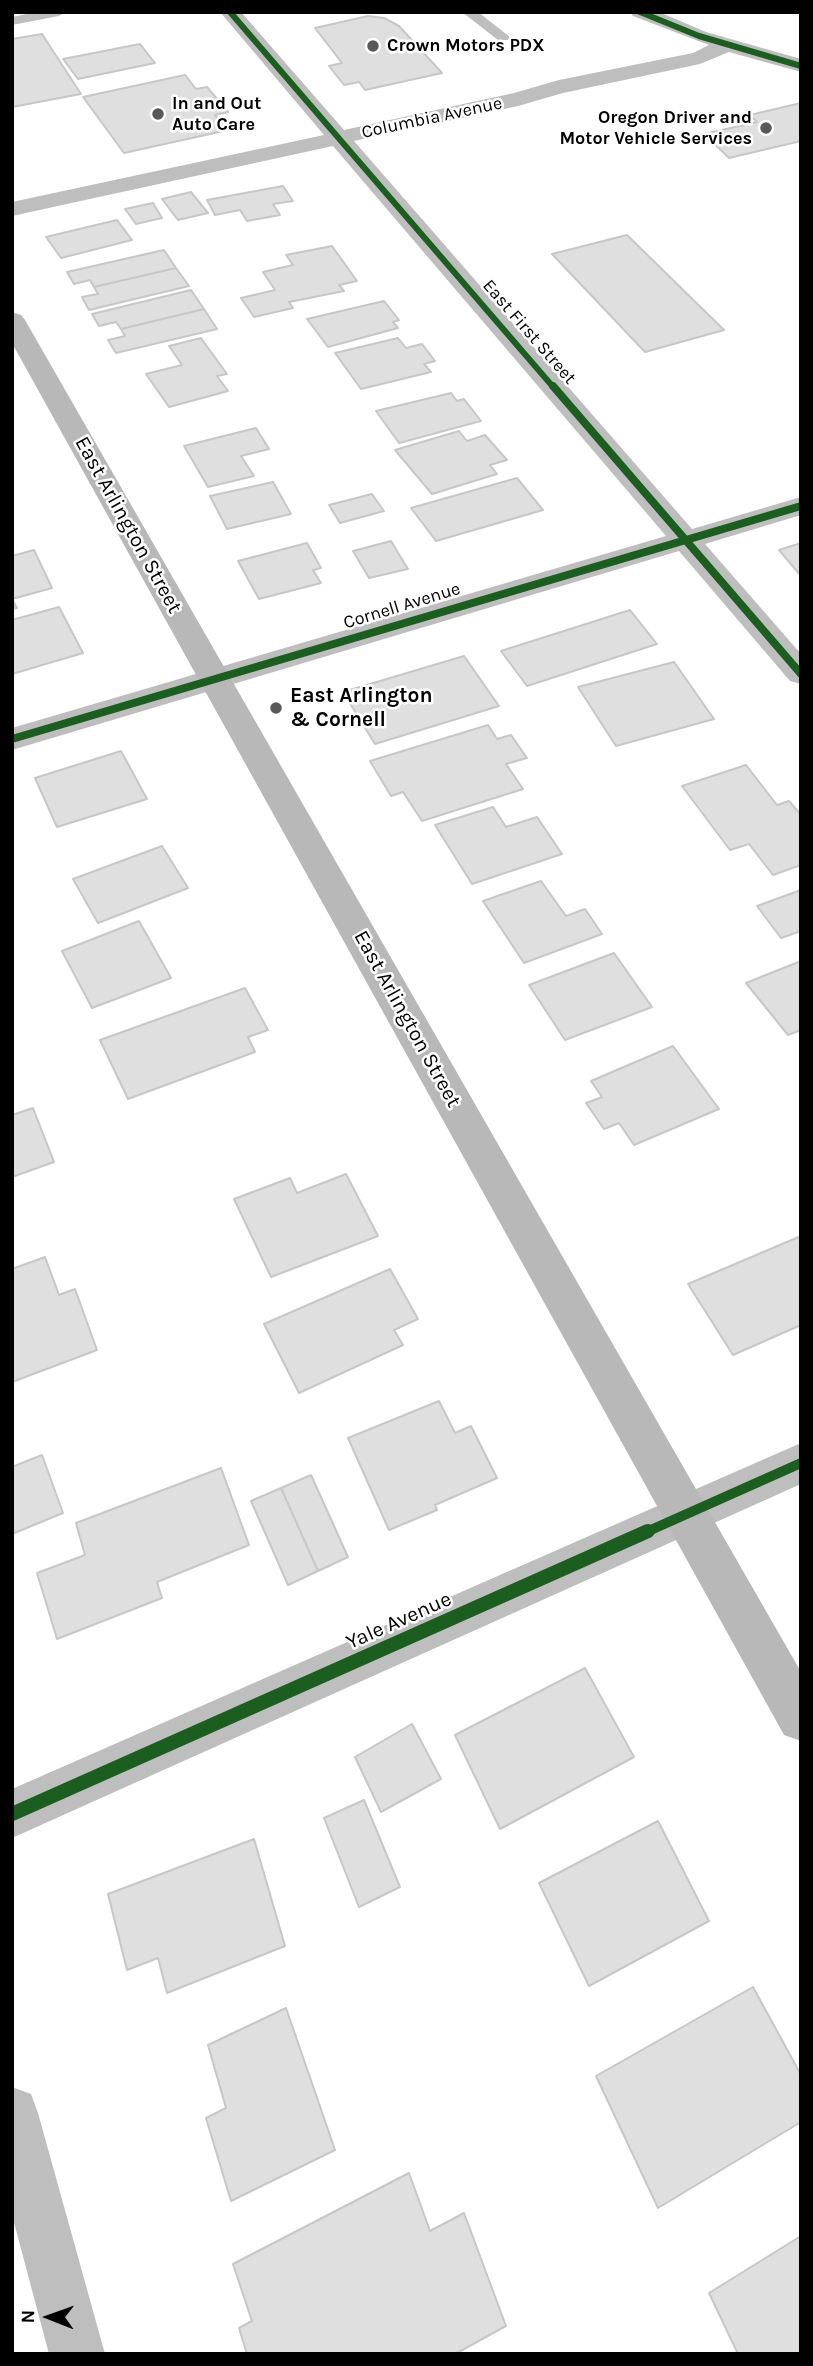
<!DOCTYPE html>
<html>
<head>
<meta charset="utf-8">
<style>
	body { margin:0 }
	#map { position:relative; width:813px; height:2366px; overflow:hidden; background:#fff; font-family:Karla,sans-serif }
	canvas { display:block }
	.frame { position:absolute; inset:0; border:14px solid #000; pointer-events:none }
	.north { position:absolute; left:14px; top:2282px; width:70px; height:70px; -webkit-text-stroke:5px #fff; paint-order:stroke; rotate:271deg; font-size:19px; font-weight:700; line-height:28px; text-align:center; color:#000 }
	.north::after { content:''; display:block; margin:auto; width:24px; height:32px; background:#000; clip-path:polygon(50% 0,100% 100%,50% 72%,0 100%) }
</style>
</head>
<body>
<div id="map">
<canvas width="813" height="2366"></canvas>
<div class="frame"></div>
<div class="north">N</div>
</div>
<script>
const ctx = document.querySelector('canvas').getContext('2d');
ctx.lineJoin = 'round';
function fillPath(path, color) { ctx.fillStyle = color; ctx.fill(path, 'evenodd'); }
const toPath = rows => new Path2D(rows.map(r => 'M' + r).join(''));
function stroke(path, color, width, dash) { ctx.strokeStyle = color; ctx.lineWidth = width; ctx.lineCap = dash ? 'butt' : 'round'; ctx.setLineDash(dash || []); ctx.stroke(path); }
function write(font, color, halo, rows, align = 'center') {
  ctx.font = font + ' Karla,sans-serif'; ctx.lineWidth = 5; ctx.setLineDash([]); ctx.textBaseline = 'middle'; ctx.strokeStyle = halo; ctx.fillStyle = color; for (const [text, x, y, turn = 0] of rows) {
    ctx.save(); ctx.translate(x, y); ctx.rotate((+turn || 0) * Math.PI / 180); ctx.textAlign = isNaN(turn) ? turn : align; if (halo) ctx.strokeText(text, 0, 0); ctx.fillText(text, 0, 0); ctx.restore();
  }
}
const building = toPath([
	[368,16,384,18,399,26,442,73,365,90,359,82,344,85,329,66,342,63,315,28,368,16],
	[42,34,81,94,12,107,12,39,42,34],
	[140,44,155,63,78,79,63,59,140,44],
	[185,75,196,89,207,87,228,112,215,115,228,130,124,153,83,97,185,75],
	[801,103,801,141,729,158,704,134,757,122,750,115,801,103],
	[283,186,293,201,273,204,280,215,247,221,240,210,215,215,207,200,283,186],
	[191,192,208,213,178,220,162,199,191,192],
	[153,203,162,218,136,224,125,209,153,203],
	[117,220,132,240,61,258,46,237,117,220],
	[627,235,724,330,645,352,552,254,627,235],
	[332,246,357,281,339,285,344,291,289,302,293,308,254,317,241,298,275,290,263,272,293,265,286,255,332,246],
	[164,250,176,268,94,287,90,280,74,284,67,272,164,250],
	[176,268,189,286,89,310,82,297,98,294,94,287,176,268],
	[191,290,204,309,121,329,116,322,99,326,92,314,191,290],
	[384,301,399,320,393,322,398,328,328,347,307,319,384,301],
	[204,309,217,329,116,353,108,340,125,336,121,329,204,309],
	[201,338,227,374,217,376,228,391,169,407,146,374,182,365,169,346,201,338],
	[398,338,406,348,422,344,435,361,424,364,431,372,361,389,335,353,398,338],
	[451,393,457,401,464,399,481,421,399,443,376,411,451,393],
	[256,428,269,449,241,456,254,476,208,487,184,446,256,428],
	[459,431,467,441,485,435,507,460,490,465,497,474,432,494,395,450,459,431],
	[517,478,543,510,436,541,411,508,517,478],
	[273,482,291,514,227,529,210,496,273,482],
	[372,494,384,511,340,523,329,505,372,494],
	[391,541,408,569,369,578,353,551,391,541],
	[307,543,321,568,313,570,321,583,259,599,238,561,307,543],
	[801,543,801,576,779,550,801,543],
	[34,550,52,588,12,599,17,608,12,609,12,556,34,550],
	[59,607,83,653,12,674,12,620,59,607],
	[630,610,657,644,527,686,501,651,630,610],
	[464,656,499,706,375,744,343,692,464,656],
	[674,662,714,719,616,746,578,687,674,662],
	[488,725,497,739,511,735,527,758,506,764,523,789,422,821,403,792,391,796,370,761,488,725],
	[121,751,147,799,57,827,35,778,121,751],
	[746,765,777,805,789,801,801,815,801,865,773,875,749,844,730,850,682,786,746,765],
	[493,807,506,827,537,817,562,854,472,884,435,825,493,807],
	[162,846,188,888,98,923,73,879,162,846],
	[541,881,566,916,585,909,602,934,524,963,483,901,541,881],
	[801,890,801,931,781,938,757,906,801,890],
	[139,921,171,978,92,1008,62,951,139,921],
	[614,953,652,1007,565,1040,529,985,614,953],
	[801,961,801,1030,788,1035,746,983,801,961],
	[245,988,268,1030,248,1037,255,1052,128,1099,100,1040,245,988],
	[673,1046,719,1109,634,1145,619,1123,604,1129,586,1103,602,1097,591,1081,673,1046],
	[33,1108,54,1162,12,1177,12,1115,33,1108],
	[346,1174,378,1236,271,1277,234,1199,290,1178,297,1193,346,1174],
	[801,1236,801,1325,733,1355,688,1284,801,1236],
	[45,1257,59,1295,75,1289,97,1350,12,1382,12,1269,45,1257],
	[390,1269,418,1319,394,1330,403,1345,299,1393,264,1324,390,1269],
	[439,1401,455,1433,471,1426,497,1478,435,1505,437,1510,389,1530,348,1438,439,1401],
	[42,1455,63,1513,12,1534,12,1467,42,1455],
	[221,1468,249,1545,157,1582,162,1598,57,1639,37,1573,85,1555,76,1523,221,1468],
	[311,1475,348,1557,318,1571,281,1488,311,1475],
	[281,1488,318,1571,288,1585,251,1501,281,1488],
	[585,1668,634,1757,500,1829,455,1735,585,1668],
	[412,1724,441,1779,381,1812,355,1757,412,1724],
	[364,1800,400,1887,359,1907,324,1818,364,1800],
	[658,1821,709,1921,589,1986,539,1883,658,1821],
	[254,1839,285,1946,167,1993,158,1958,127,1970,108,1894,254,1839],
	[753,1987,801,2075,801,2122,658,2208,596,2076,753,1987],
	[286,2008,335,2150,231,2201,206,2118,226,2108,208,2045,286,2008],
	[409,2173,430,2231,464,2213,506,2326,455,2354,247,2354,239,2328,252,2321,233,2264,409,2173],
	[801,2236,801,2354,738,2354,709,2293,801,2236]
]);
const service = toPath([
	[36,12,66,12,59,16,12,25,12,17,36,12],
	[462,12,478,12,510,37,508,40,498,40,462,12]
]);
const minor = toPath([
	[220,12,241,12,344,130,514,93,559,80,693,53,709,45,633,16,630,12,659,12,706,32,801,59,801,72,729,52,700,64,563,93,518,106,354,141,692,529,801,497,801,515,705,544,801,654,801,684,790,681,679,551,12,750,12,728,666,536,333,146,12,216,12,202,324,135,220,12],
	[801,1443,801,1484,12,1838,12,1789,801,1443],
	[12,2087,31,2094,38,2113,105,2354,49,2354,12,2215,12,2087]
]);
const secondary = toPath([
	[12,312,21,315,25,320,801,1672,801,1741,784,1735,12,343,12,312]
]);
const cyclewayFar3 = toPath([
	[230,12,554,388],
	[640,12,699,36,801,66]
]);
const cyclewayFar2 = toPath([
	[553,386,801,674],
	[12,739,801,506]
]);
const cyclewayFar1 = toPath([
	[644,1533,801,1463]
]);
const cycleway = toPath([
	[12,1814,648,1531]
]);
const markers = [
	[373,46,7,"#595959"],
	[158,114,7,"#595959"],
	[766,128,7,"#595959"],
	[276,708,7,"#595959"]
];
const farPoinames = [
	["Crown Motors PDX",387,46],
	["In and Out",172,104],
	["Auto Care",172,125],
	["Oregon Driver and",752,118,"right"],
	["Motor Vehicle Services",752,139,"right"]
];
const farStreetnames = [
	["Columbia Avenue",432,118,-12],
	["East First Street",529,332,49],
	["Cornell Avenue",402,606,-17]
];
const streetNames = [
	["East Arlington Street",128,525,61],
	["East Arlington Street",407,1019,61],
	["Yale Avenue",399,1621,-24]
];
const poiNames = [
	["East Arlington",290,696],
	["& Cornell",290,720]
];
fillPath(building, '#dfdfdf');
stroke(building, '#c7c7c7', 2);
fillPath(service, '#bebebe');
fillPath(minor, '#bebebe');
fillPath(secondary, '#b8b8b8');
stroke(cyclewayFar3, '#1b5e20', 6);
stroke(cyclewayFar2, '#1b5e20', 8);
stroke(cyclewayFar1, '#1b5e20', 10);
stroke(cycleway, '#1b5e20', 14);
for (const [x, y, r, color] of markers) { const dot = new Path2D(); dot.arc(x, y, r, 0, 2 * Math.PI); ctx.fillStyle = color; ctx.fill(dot); stroke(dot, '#fff', 2.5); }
write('bold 18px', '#000', '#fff', farPoinames, 'left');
write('18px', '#000', '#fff', farStreetnames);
write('21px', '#000', '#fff', streetNames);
write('bold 21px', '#000', '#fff', poiNames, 'left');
</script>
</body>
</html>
